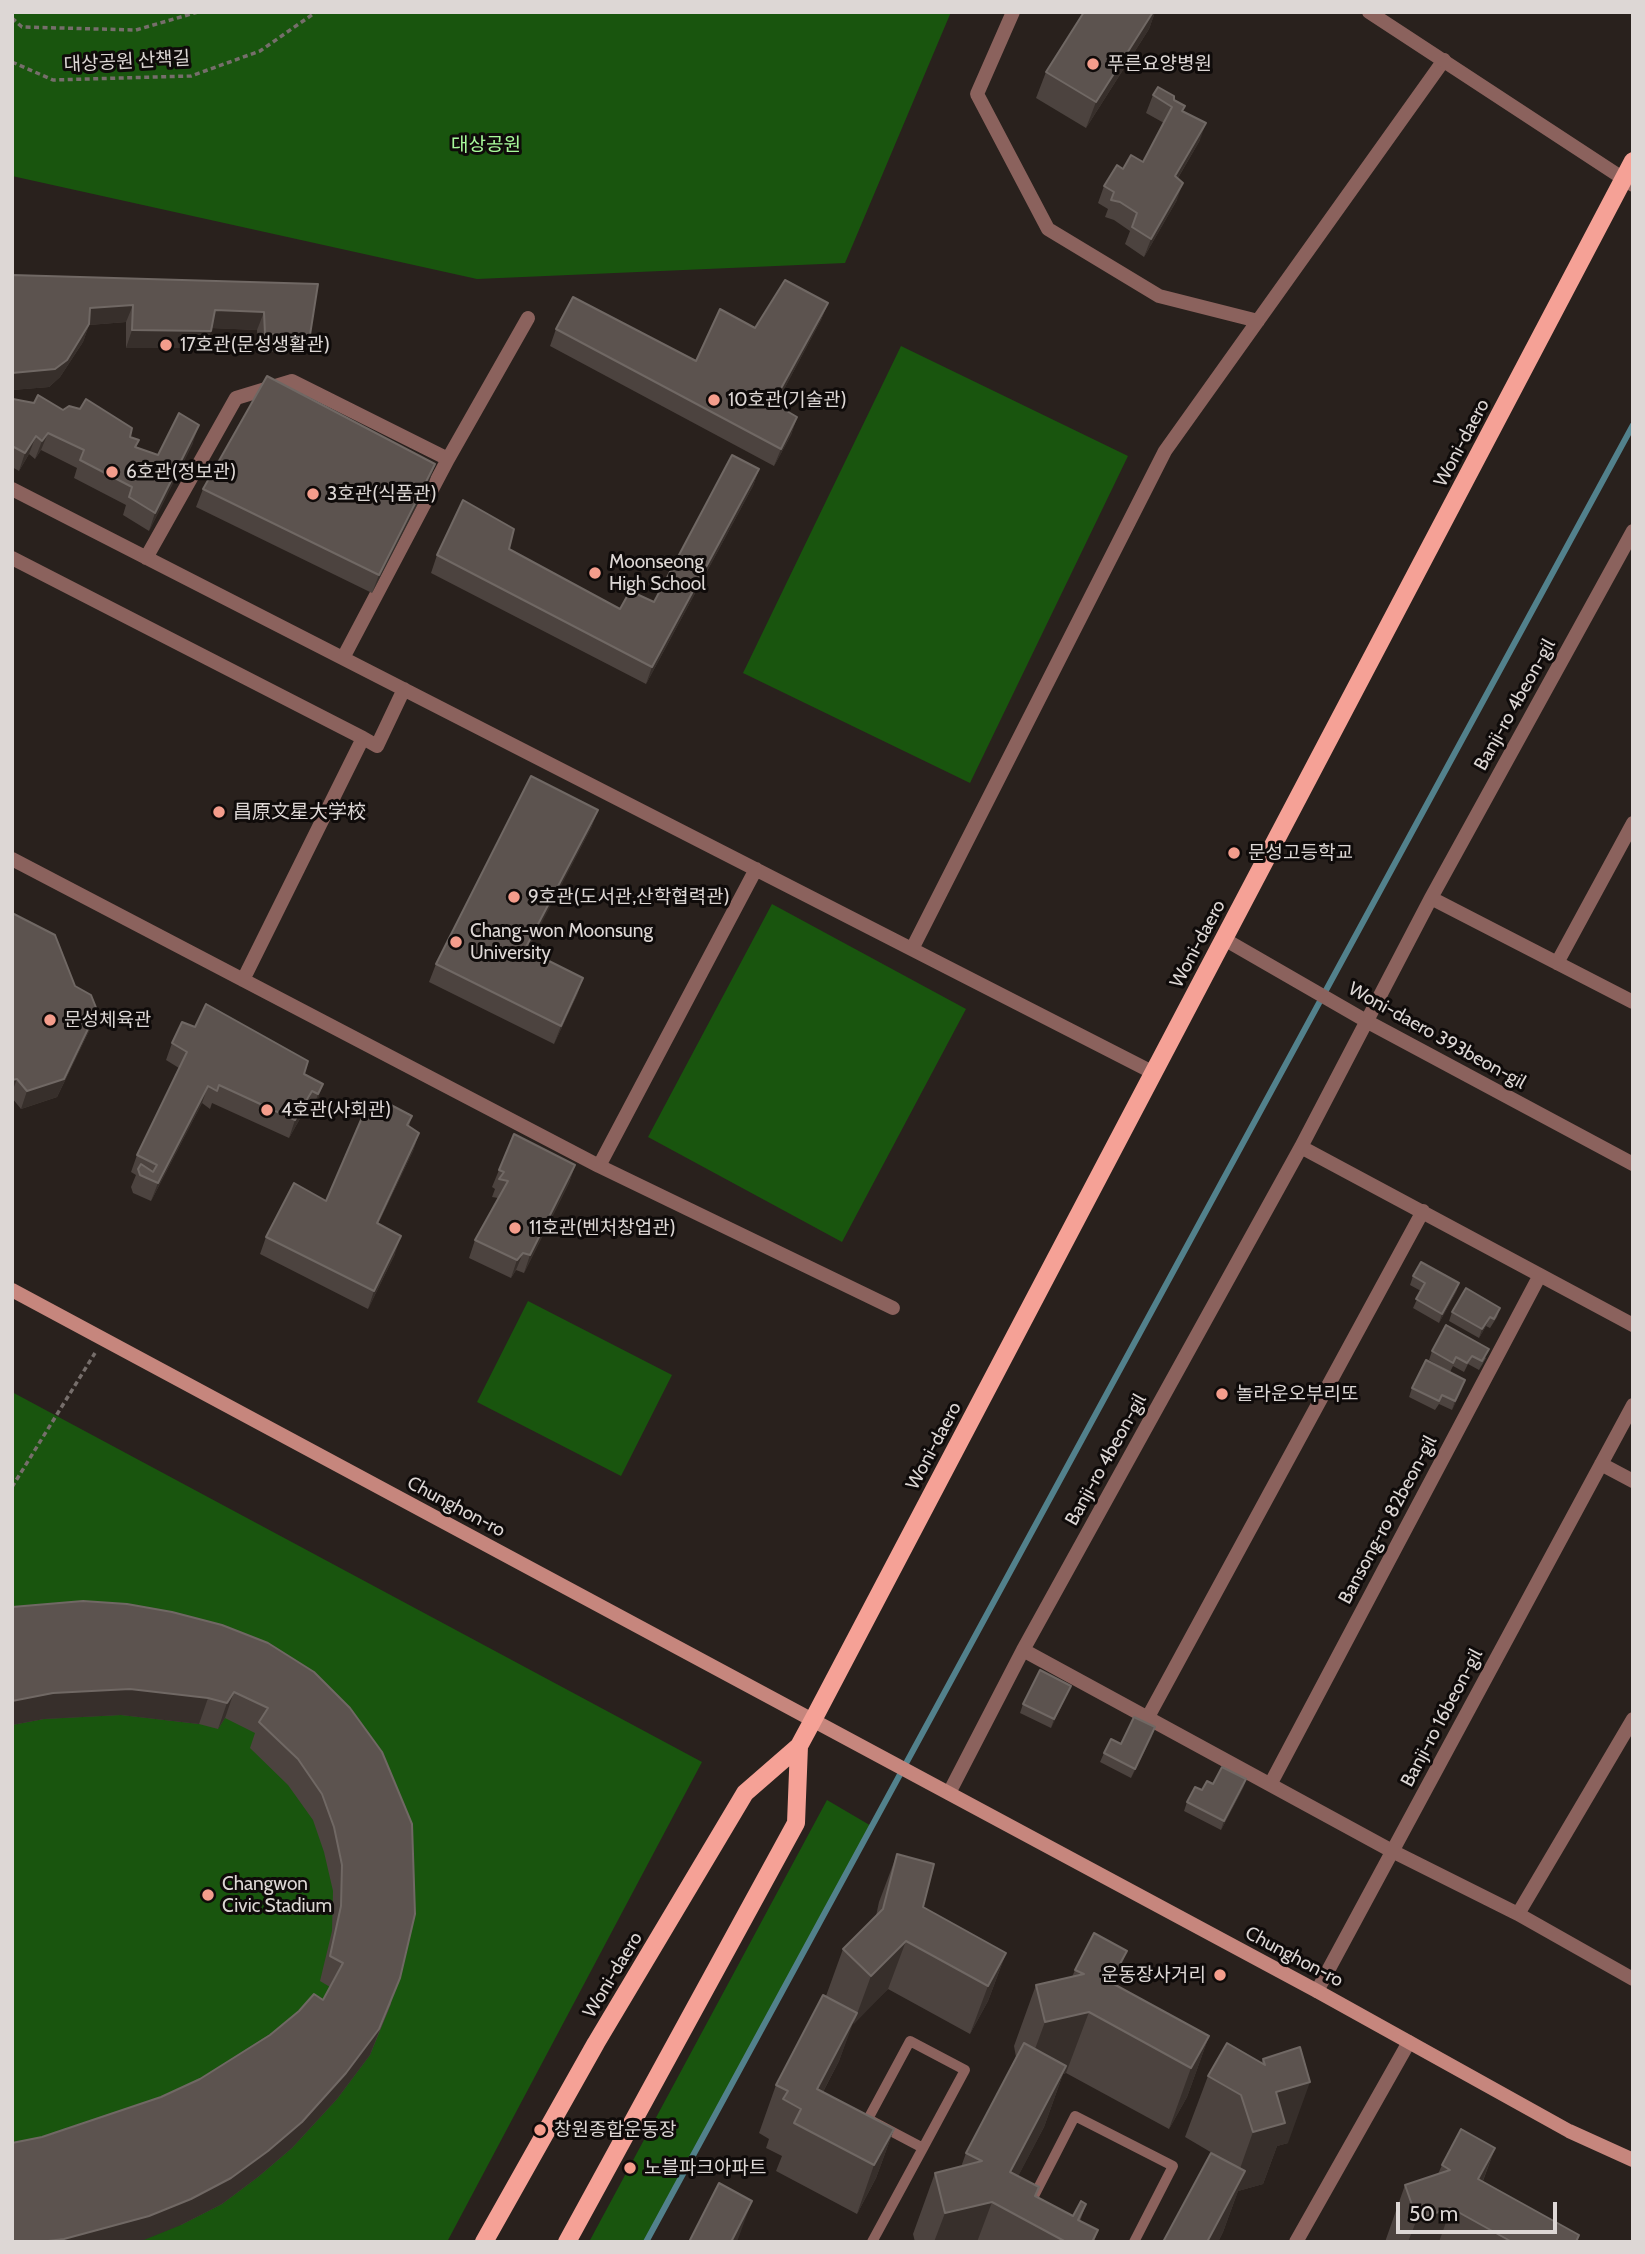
<!DOCTYPE html>
<html>
<head>
<meta charset="utf-8">
<style>
	body { margin:0 }
	#map { position:relative; width:1645px; height:2254px; overflow:hidden; background:#29211d; font-family:Cabin,sans-serif }
	canvas { display:block }
	.frame { position:absolute; inset:0; border:14px solid #ddd7d5; pointer-events:none }
	.scale { position:absolute; left:1396px; top:2202px; width:161px; height:32px; box-sizing:border-box; border:4px solid #ddd7d5; border-top:0; padding-left:9px; font-size:21px; line-height:24px; white-space:nowrap; color:#ddd7d5; -webkit-text-stroke:5px #0f0b0a; paint-order:stroke }
</style>
</head>
<body>
<div id="map">
<canvas width="1645" height="2254"></canvas>
<div class="frame"></div>
<div class="scale">50 m</div>
</div>
<script>
const ctx = document.querySelector('canvas').getContext('2d');
ctx.lineJoin = 'round';
function fillPath(path, color) { ctx.fillStyle = color; ctx.fill(path, 'evenodd'); }
const toPath = rows => new Path2D(rows.map(r => 'M' + r).join(''));
function stroke(path, color, width, dash) { ctx.strokeStyle = color; ctx.lineWidth = width; ctx.lineCap = dash ? 'butt' : 'round'; ctx.setLineDash(dash || []); ctx.stroke(path); }
function write(font, color, halo, rows, align = 'center') {
  ctx.font = font + ' Cabin,"Noto Sans KR",sans-serif'; ctx.lineWidth = 6; ctx.setLineDash([]); ctx.textBaseline = 'middle'; ctx.strokeStyle = halo; ctx.fillStyle = color; for (const [text, x, y, turn = 0] of rows) {
    ctx.save(); ctx.translate(x, y); ctx.rotate((+turn || 0) * Math.PI / 180); ctx.textAlign = isNaN(turn) ? turn : align; if (halo) ctx.strokeText(text, 0, 0); ctx.fillText(text, 0, 0); ctx.restore();
  }
}
const green = toPath([
	[12,12,951,12,845,263,477,279,12,176],
	[901,346,1128,456,970,783,743,673],
	[772,904,966,1009,842,1242,648,1137],
	[528,1301,672,1375,621,1476,477,1402],
	[12,1392,702,1762,447,2242,12,2242],
	[827,1800,873,1827,649,2242,589,2242]
]);
const stream = toPath([
	[646,2242,1633,425]
]);
const path = toPath([
	[12,18,22,27,136,30,198,12],
	[12,62,53,80,191,76,260,51,316,12],
	[12,1487,95,1353]
]);
const service = toPath([
	[1033,2198,1075,2116,1173,2166,1134,2242],
	[872,2242,923,2148,965,2070,910,2041,868,2119,923,2148]
]);
const minor = toPath([
	[1013,12,977,94,1048,229,1159,296,1258,321],
	[12,489,1154,1073],
	[12,558,363,738,243,980],
	[146,558,236,398,292,381,448,459],
	[343,658,448,459,528,318],
	[363,738,377,746,404,689],
	[12,859,599,1166,756,869],
	[1431,898,1633,1002],
	[1224,939,1368,1022,1633,1164],
	[912,949,1165,451,1444,60],
	[1557,963,1633,823],
	[1301,1147,1633,1325],
	[599,1166,893,1308],
	[1601,1464,1633,1481],
	[1023,1650,1392,1851,1518,1914,1633,1979],
	[1148,1717,1423,1211],
	[1271,1783,1540,1275],
	[949,1793,1023,1650,1301,1147,1431,898,1633,531],
	[1518,1914,1633,1719],
	[1317,1991,1633,1405],
	[1296,2242,1409,2042]
]);
const tertiary = toPath([
	[1369,12,1633,185]
]);
const secondary = toPath([
	[12,1290,1317,1991,1569,2131,1633,2160]
]);
const primary = toPath([
	[484,2242,596,2043,745,1793,799,1746,813,1720,1633,161],
	[567,2242,796,1823,799,1746]
]);
const wall = toPath([
	[1084,12,1155,12,1149,29,1086,128,1036,98,1046,72],
	[1153,95,1174,100,1183,112,1200,140,1178,178,1177,200,1144,257,1125,244,1130,231,1114,220,1105,217,1108,209,1098,203,1104,186,1123,169,1143,162,1164,123,1146,113],
	[12,275,318,284,310,335,304,353,258,351,257,330,212,328,205,348,126,348,126,322,89,325,83,342,60,377,49,387,12,390],
	[828,303,821,320,776,404,797,417,791,435,774,466,550,346,556,329,696,361,755,328],
	[12,400,63,410,139,440,136,448,158,455,193,443,149,531,123,515,126,505,74,478,77,468,41,450,35,459,29,454,19,471,12,467],
	[435,464,429,482,372,593,196,507,203,489],
	[759,469,753,486,646,684,431,573,437,555,620,609,654,602],
	[598,810,591,828,527,950,583,978,577,995,554,1044,429,982,436,964],
	[12,913,91,1027,57,1097,21,1109,12,1098],
	[172,1043,304,1074,323,1084,312,1112,306,1108,289,1138,212,1103,210,1109,202,1103,151,1201,133,1193,131,1187,136,1175,131,1172,137,1155,179,1068,166,1060],
	[387,1113,412,1116,409,1126,419,1133,413,1151,378,1224,395,1254,368,1309,260,1254,266,1237,326,1201],
	[575,1165,569,1183,524,1273,516,1270,511,1278,469,1258,475,1240,498,1198,492,1197,495,1189,492,1187,499,1170],
	[1413,1276,1459,1283,1456,1292,1439,1323,1413,1308,1421,1291,1410,1285],
	[1500,1308,1497,1317,1490,1328,1486,1326,1479,1338,1449,1321,1452,1312],
	[1446,1325,1486,1358,1479,1370,1468,1364,1464,1372,1453,1366,1450,1372,1429,1360,1432,1351],
	[1412,1388,1462,1389,1452,1410,1439,1404,1435,1410,1409,1397],
	[12,1607,172,1612,412,1824,391,2004,370,2055,337,2099,292,2148,258,2177,222,2204,181,2225,42,2137,161,2097,200,2079,323,2000,330,1987,320,1981,332,1931,333,1891,324,1852,313,1820,288,1785,250,1748,255,1733,225,1718,218,1729,199,1724,121,1715,44,1719,12,1725],
	[1071,1686,1051,1728,1020,1713,1023,1704],
	[1152,1736,1131,1778,1100,1762,1104,1753,1121,1744],
	[1246,1779,1243,1788,1221,1830,1184,1811,1187,1802,1202,1790,1213,1784],
	[897,1854,923,1907,1006,1953,988,2001,970,2034,888,1989,852,2024,839,2061,823,2092,894,2129,876,2178,857,2214,776,2171,782,2156,766,2148,769,2139,759,2133,776,2085,826,1996,843,1949,876,1916,879,1902],
	[1075,1970,1115,1984,1209,2036,1187,2097,1169,2129,1066,2073,1063,2074,1044,2127,1018,2176,1036,2196,1073,2216,1086,2204,1080,2221,1098,2230,1094,2242,915,2242,913,2234,935,2173,961,2167,966,2153,1016,2057,1014,2046,1036,1985,1072,1977],
	[1263,2059,1288,2143,1277,2146,1263,2184,1238,2191,1223,2232,1218,2242,1163,2242,1219,2157,1185,2137,1208,2076,1261,2063],
	[1495,2148,1483,2181,1577,2242,1385,2242,1405,2185,1438,2174,1442,2165]
]);
const shadedWall = toPath([
	[1153,12,1155,12,1149,29,1086,128,1096,102],
	[1206,123,1200,140,1169,193,1175,176],
	[1183,183,1177,200,1144,257,1151,239],
	[828,303,821,320,767,421,773,403],
	[133,305,126,322,89,325,83,342,60,377,49,387,12,390,12,373,90,308],
	[215,310,264,312,257,330,209,328],
	[132,330,211,331,205,348,126,348],
	[265,334,310,335,304,353,258,351],
	[797,417,791,435,774,466,781,449],
	[199,425,193,443,149,531,155,513],
	[48,433,41,450,35,459,42,441],
	[36,436,29,454,19,471,25,453],
	[435,464,429,482,372,593,379,575],
	[759,469,753,486,646,684,652,667],
	[598,810,591,828,519,967,525,949],
	[583,978,577,995,554,1044,561,1026],
	[97,1010,91,1027,57,1097,21,1109,27,1091],
	[17,1079,12,1092,12,1080],
	[323,1084,317,1102,312,1112,318,1094],
	[208,1086,202,1103,151,1201,158,1183],
	[312,1091,306,1108,289,1138,295,1120],
	[419,1133,413,1151,370,1240,377,1223],
	[575,1165,569,1183,524,1273,530,1255],
	[401,1236,395,1254,368,1309,374,1291],
	[523,1253,516,1270,511,1278,517,1260],
	[1459,1283,1456,1292,1439,1323,1442,1314],
	[1490,1317,1486,1326,1479,1338,1482,1329],
	[1465,1380,1462,1389,1452,1410,1455,1401],
	[1071,1686,1067,1695,1051,1728,1054,1719],
	[130,1689,208,1698,199,1724,121,1715,44,1719,12,1725,12,1701,53,1693],
	[234,1692,225,1718,218,1729,227,1703],
	[1155,1727,1152,1736,1131,1778,1135,1769],
	[1246,1779,1243,1788,1221,1830,1224,1821],
	[906,1941,888,1989,853,2025,871,1976],
	[1127,1951,1104,2012,1110,1982],
	[1006,1953,988,2001,970,2034,988,1986],
	[400,1978,370,2055,337,2099,292,2148,258,2177,222,2204,181,2225,139,2242,40,2242],
	[1089,2012,1066,2073,1063,2074,1044,2127,1002,2207,1022,2084,1045,2022],
	[857,2013,839,2061,804,2128,817,2089],
	[1209,2036,1187,2097,1169,2129,1191,2068],
	[1310,2082,1288,2143,1277,2146,1263,2184,1238,2191,1223,2232,1218,2242,1207,2242,1231,2194,1253,2132,1276,2092],
	[894,2129,876,2178,857,2214,874,2165],
	[1495,2148,1472,2209,1478,2179],
	[752,2201,737,2242,731,2242],
	[992,2202,977,2242,934,2242,945,2213],
	[1451,2208,1439,2242,1408,2242,1417,2219]
]);
const building = toPath([
	[1084,12,1153,12,1096,102,1046,72,1084,12],
	[1158,87,1174,96,1174,100,1185,106,1182,111,1206,123,1175,176,1183,183,1151,239,1132,227,1137,213,1120,202,1111,200,1114,192,1104,186,1117,165,1123,169,1131,155,1143,162,1172,107,1153,95,1158,87],
	[12,275,318,284,310,335,265,334,264,312,215,310,211,331,132,330,133,305,90,308,89,324,67,360,55,369,12,373,12,275],
	[785,280,828,303,773,403,797,417,781,449,556,329,573,297,696,361,720,309,755,328,785,280],
	[267,376,435,464,379,575,203,489,267,376],
	[38,395,63,410,69,406,80,409,86,399,132,428,130,437,139,440,135,447,158,455,179,413,199,425,155,513,129,497,132,487,80,460,84,450,48,433,42,441,36,436,25,453,12,446,12,400,13,399,34,403,38,395],
	[732,455,759,469,652,667,437,555,463,500,514,529,509,549,620,609,630,591,654,602,732,455],
	[531,776,598,810,525,949,583,978,561,1026,436,964,531,776],
	[12,913,55,935,75,986,91,995,97,1010,64,1079,27,1091,17,1079,12,1080,12,913],
	[206,1004,308,1061,304,1074,323,1084,318,1094,312,1091,295,1120,219,1085,217,1091,208,1086,158,1183,140,1175,138,1169,141,1164,153,1172,157,1165,137,1155,187,1052,172,1043,182,1022,195,1027,206,1004],
	[391,1105,412,1116,407,1125,419,1133,377,1223,401,1236,374,1291,266,1237,294,1183,326,1201,367,1106,387,1113,391,1105],
	[514,1134,575,1165,530,1255,523,1253,517,1260,475,1240,508,1181,499,1179,504,1172,499,1170,514,1134],
	[1421,1262,1459,1283,1442,1314,1416,1299,1425,1283,1413,1276,1421,1262],
	[1466,1288,1500,1308,1494,1319,1490,1317,1482,1329,1452,1312,1466,1288],
	[1446,1325,1489,1349,1482,1361,1472,1356,1467,1363,1456,1357,1453,1363,1432,1351,1446,1325],
	[1426,1360,1465,1380,1455,1401,1442,1395,1439,1401,1412,1388,1426,1360],
	[83,1601,127,1604,172,1612,222,1625,268,1643,314,1672,350,1708,382,1752,412,1824,415,1914,400,1978,379,2029,346,2073,302,2122,268,2151,231,2178,191,2199,149,2216,64,2239,40,2242,12,2242,12,2143,42,2137,161,2097,200,2079,270,2035,299,2011,314,1994,323,2000,343,1963,330,1956,341,1906,342,1865,334,1827,322,1794,298,1759,259,1722,268,1708,234,1692,227,1703,208,1698,130,1689,53,1693,12,1701,12,1607,83,1601],
	[1040,1670,1071,1686,1054,1719,1023,1704,1040,1670],
	[1134,1717,1155,1727,1135,1769,1104,1753,1111,1739,1121,1744,1134,1717],
	[1222,1767,1246,1779,1224,1821,1187,1802,1195,1787,1202,1790,1207,1781,1213,1784,1222,1767],
	[897,1854,934,1864,923,1907,1006,1953,988,1986,906,1941,871,1976,843,1949,883,1909,897,1854],
	[1094,1933,1127,1951,1110,1982,1209,2036,1191,2068,1089,2012,1045,2022,1036,1985,1084,1974,1075,1970,1094,1933],
	[823,1995,857,2013,817,2089,894,2129,874,2165,794,2123,801,2109,783,2099,788,2091,776,2085,823,1995],
	[1024,2043,1066,2066,1010,2172,1039,2187,1035,2196,1073,2216,1081,2201,1086,2204,1078,2220,1098,2230,1092,2242,1066,2242,992,2202,945,2213,935,2173,982,2161,966,2153,1024,2043],
	[1227,2043,1265,2065,1263,2059,1300,2047,1310,2082,1276,2092,1285,2123,1253,2132,1241,2095,1208,2076,1227,2043],
	[1461,2129,1495,2148,1478,2179,1579,2235,1576,2242,1512,2242,1451,2208,1417,2219,1405,2185,1450,2170,1442,2165,1461,2129],
	[1211,2153,1245,2171,1207,2242,1163,2242,1211,2153],
	[719,2183,752,2201,731,2242,689,2242,719,2183]
]);
const markers = [
	[1093,64,7,"#f49d8c"],
	[166,345,7,"#f49d8c"],
	[714,400,7,"#f49d8c"],
	[112,472,7,"#f49d8c"],
	[313,494,7,"#f49d8c"],
	[595,573,7,"#f49d8c"],
	[219,812,7,"#f49d8c"],
	[1234,853,7,"#f49d8c"],
	[514,897,7,"#f49d8c"],
	[456,942,7,"#f49d8c"],
	[50,1020,7,"#f49d8c"],
	[267,1110,7,"#f49d8c"],
	[515,1228,7,"#f49d8c"],
	[1222,1394,7,"#f49d8c"],
	[208,1895,7,"#f49d8c"],
	[1220,1975,7,"#f49d8c"],
	[540,2130,7,"#f49d8c"],
	[630,2168,7,"#f49d8c"]
];
const streetNames = [
	["대상공원 산책길",127,62,-3],
	["Woni-daero",1462,443,-62],
	["Banji-ro 4beon-gil",1515,705,-61],
	["Woni-daero",1198,944,-62],
	["Woni-daero 393beon-gil",1437,1036,29],
	["Woni-daero",934,1446,-62],
	["Banji-ro 4beon-gil",1106,1460,-61],
	["Chunghon-ro",456,1507,28],
	["Bansong-ro 82beon-gil",1388,1520,-62],
	["Banji-ro 16beon-gil",1442,1718,-62],
	["Chunghon-ro",1294,1957,28],
	["Woni-daero",613,1975,-59]
];
const poiNames = [
	["푸른요양병원",1107,64],
	["17호관(문성생활관)",180,345],
	["10호관(기술관)",728,400],
	["6호관(정보관)",126,472],
	["3호관(식품관)",327,494],
	["Moonseong",609,562],
	["High School",609,584],
	["昌原文星大学校",233,812],
	["문성고등학교",1248,853],
	["9호관(도서관,산학협력관)",528,897],
	["Chang-won Moonsung",470,931],
	["University",470,953],
	["문성체육관",64,1020],
	["4호관(사회관)",281,1110],
	["11호관(벤처창업관)",529,1228],
	["놀라운오부리또",1236,1394],
	["Changwon",222,1884],
	["Civic Stadium",222,1906],
	["운동장사거리",1206,1975,"right"],
	["창원종합운동장",554,2130],
	["노블파크아파트",644,2168]
];
const parkNames = [
	["대상공원",486,145]
];
fillPath(green, '#19550e');
stroke(stream, '#52818c', 6);
stroke(path, '#766e6b', 3.5, [5, 3.5]);
stroke(service, '#8b625d', 10);
stroke(minor, '#8b625d', 14);
stroke(tertiary, '#8b625d', 14);
stroke(secondary, '#c6867d', 14);
stroke(primary, '#f5a196', 18);
fillPath(wall, '#4c433f');
fillPath(shadedWall, '#372f2b');
fillPath(building, '#5c534f');
stroke(building, '#706864', 2);
for (const [x, y, r, color] of markers) { const dot = new Path2D(); dot.arc(x, y, r, 0, 2 * Math.PI); ctx.fillStyle = color; ctx.fill(dot); stroke(dot, '#0f0b0a', 2.5); }
write('19px', '#ddd7d5', '#0f0b0a', streetNames);
write('19px', '#ddd7d5', '#0f0b0a', poiNames, 'left');
write('19px', '#a8fa9b', '#0f0b0a', parkNames);
</script>
</body>
</html>
